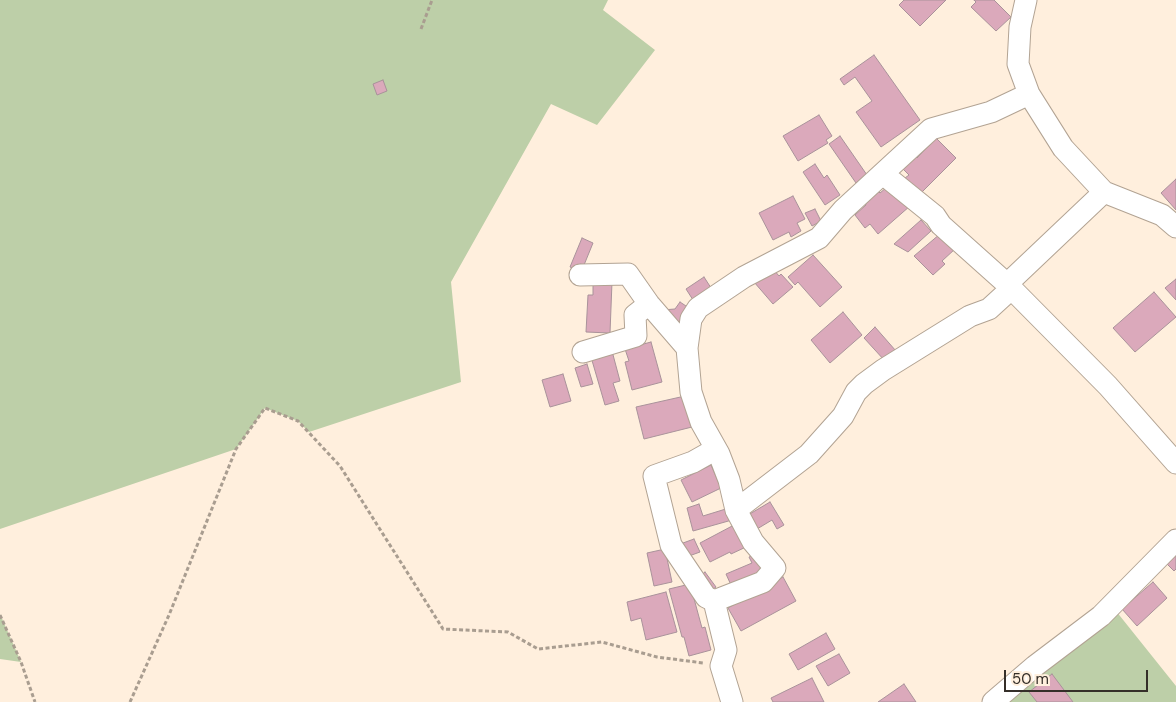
<!DOCTYPE html>
<html>
<head>
<meta charset="utf-8">
<style>
	body { margin:0 }
	#map { position:relative; width:1176px; height:702px; overflow:hidden; background:#ffefdd; font-family:"DM Sans",sans-serif }
	canvas { display:block }
	.scale { position:absolute; left:1004px; top:670px; width:144px; height:22px; box-sizing:border-box; border:2px solid #352f29; border-top:0; padding-left:6px; font-size:15px; line-height:18px; white-space:nowrap; color:#352f29; -webkit-text-stroke:4px #ffefdd; paint-order:stroke }
</style>
</head>
<body>
<div id="map">
<canvas width="1176" height="702"></canvas>
<div class="scale">50 m</div>
</div>
<script>
const ctx = document.querySelector('canvas').getContext('2d');
ctx.lineJoin = 'round';
function fillPath(path, color) { ctx.fillStyle = color; ctx.fill(path, 'evenodd'); }
const toPath = rows => new Path2D(rows.map(r => 'M' + r).join(''));
function stroke(path, color, width, dash) { ctx.strokeStyle = color; ctx.lineWidth = width; ctx.lineCap = dash ? 'butt' : 'round'; ctx.setLineDash(dash || []); ctx.stroke(path); }
const green = toPath([
	[0,0,608,0,603,10,655,50,597,125,551,104,451,282,461,382,309,432,298,421,265,408,236,449,0,529],
	[1116,611,1176,686,1176,702,1006,702],
	[0,614,21,662,0,659]
]);
const building = toPath([
	[904,0,946,0,920,26,899,5,904,0],
	[974,0,994,0,1011,17,996,31,971,7,976,2,974,0],
	[874,55,920,120,881,147,856,112,872,101,855,77,844,85,840,79,874,55],
	[383,80,387,91,377,95,373,84,383,80],
	[819,115,832,136,826,140,828,143,798,161,783,136,819,115],
	[840,136,867,175,856,183,829,144,840,136],
	[936,138,956,158,920,194,905,178,909,175,902,168,915,155,917,158,936,138],
	[815,164,824,178,827,175,840,195,825,205,803,172,815,164],
	[1176,179,1176,210,1161,193,1176,179],
	[887,187,910,206,878,234,870,224,865,228,855,215,866,205,865,203,878,191,880,193,887,187],
	[793,196,805,219,797,223,801,231,791,237,789,232,773,240,759,213,793,196],
	[815,209,821,221,812,226,805,213,815,209],
	[921,220,931,231,908,252,894,244,921,220],
	[940,234,955,249,942,261,945,264,933,275,914,256,940,234],
	[582,238,593,243,584,265,580,264,577,270,570,267,582,238],
	[813,255,842,287,820,307,798,282,795,285,788,277,813,255],
	[774,270,779,276,781,274,793,287,773,304,754,282,774,270],
	[704,277,713,291,695,303,686,289,704,277],
	[1176,279,1176,300,1165,288,1176,279],
	[593,281,612,282,610,333,586,332,588,295,593,295,593,281],
	[1154,292,1176,317,1135,352,1113,328,1154,292],
	[680,302,689,308,682,333,662,310,675,309,680,302],
	[843,312,862,335,830,363,811,340,843,312],
	[875,327,896,351,885,361,864,338,875,327],
	[651,342,662,382,632,390,625,362,629,361,625,349,651,342],
	[612,351,620,381,613,383,619,401,605,405,591,357,612,351],
	[587,364,593,384,581,387,575,368,587,364],
	[563,374,571,401,550,407,542,380,563,374],
	[685,396,692,427,644,439,636,407,685,396],
	[711,465,721,488,692,502,681,480,711,465],
	[770,502,784,525,777,529,772,520,757,529,748,515,770,502],
	[699,504,703,516,729,508,732,520,693,531,687,508,699,504],
	[734,525,746,547,731,554,730,552,710,562,700,543,734,525],
	[694,539,700,552,689,556,683,543,694,539],
	[665,549,672,582,654,586,647,553,665,549],
	[756,554,763,571,731,585,726,574,752,563,749,557,756,554],
	[1176,554,1176,569,1174,571,1167,564,1176,554],
	[705,572,716,587,709,592,699,577,705,572],
	[783,577,796,601,741,631,728,608,783,577],
	[1153,582,1167,598,1137,626,1122,609,1153,582],
	[690,584,702,628,705,627,711,650,689,656,684,637,682,637,669,589,690,584],
	[666,592,677,632,646,640,641,618,631,621,627,602,666,592],
	[826,633,835,649,798,670,789,654,826,633],
	[839,654,850,673,828,686,816,666,839,654],
	[1052,674,1073,702,1037,702,1029,692,1052,674],
	[812,678,824,702,773,702,771,698,812,678],
	[904,684,916,702,878,702,904,684]
]);
const path = toPath([
	[421,29,432,0],
	[0,615,21,662,35,702],
	[130,702,169,615,236,449,265,408,298,421,340,466,443,629,508,632,538,649,602,642,657,657,703,663]
]);
const minor = toPath([
	[1026,0,1020,27,1018,64,1029,94,1063,148,1104,192,1162,215,1176,227],
	[883,174,935,216,941,225,1007,284,1108,386,1176,463],
	[580,275,628,274,649,304,687,348],
	[1007,284,1104,192],
	[583,352,636,336,635,315,649,304],
	[736,510,809,454,843,416,856,392,864,384,883,370,970,316,989,309,1012,288],
	[714,601,706,597,671,545,654,476,693,462,716,449],
	[732,702,721,666,726,650,714,601,763,582,775,568,753,542,736,510,729,480,719,454,701,422,691,392,687,348,691,319,698,308,744,277,819,238,843,210,931,129,991,112,1029,94],
	[993,702,1035,666,1101,616,1176,540]
]);
fillPath(green, '#bdcfa8');
fillPath(building, '#dba9bb');
stroke(building, '#a9929a', 1);
stroke(minor, '#b2a393', 23);
stroke(path, '#a99d90', 3, [4, 2.5]);
stroke(minor, '#fff', 21);
</script>
</body>
</html>
